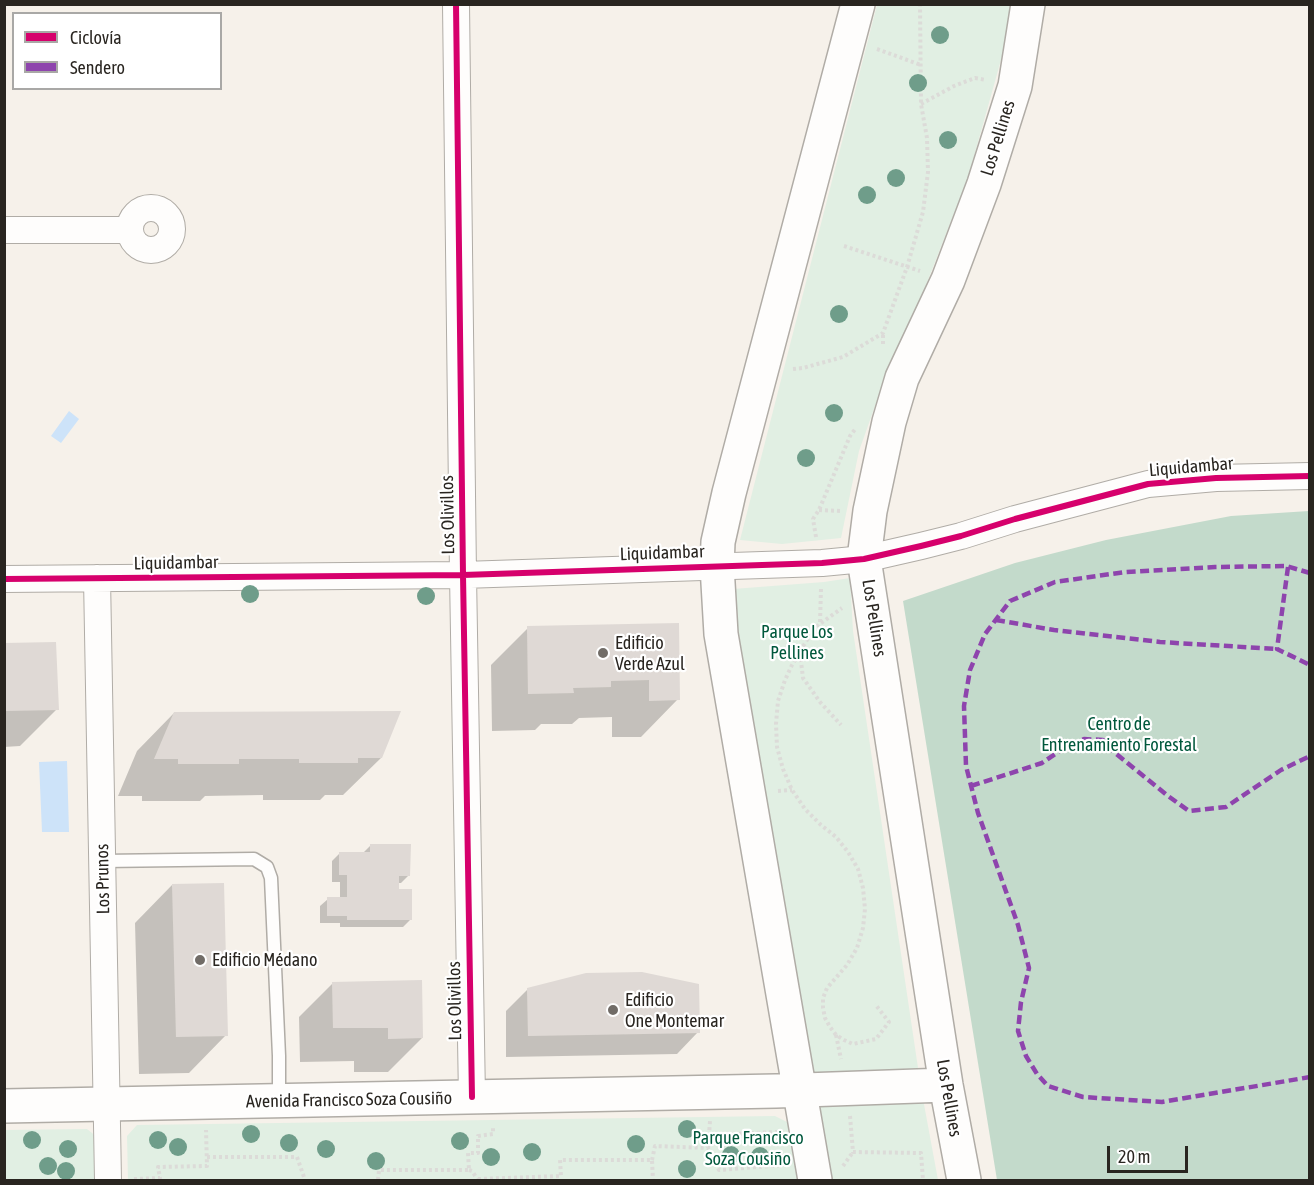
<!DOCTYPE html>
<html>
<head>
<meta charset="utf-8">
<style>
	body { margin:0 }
	#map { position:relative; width:1314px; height:1185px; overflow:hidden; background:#f6f1ea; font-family:"Asap Condensed",sans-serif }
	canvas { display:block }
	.frame { position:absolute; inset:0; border:6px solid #292520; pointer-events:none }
	.legend { position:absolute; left:12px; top:12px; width:210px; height:78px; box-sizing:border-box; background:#fff; border:2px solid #a9a8a6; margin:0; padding:8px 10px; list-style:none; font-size:18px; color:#292520 }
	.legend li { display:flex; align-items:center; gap:12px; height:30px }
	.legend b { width:30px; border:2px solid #a9a8a6 }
	.scale { position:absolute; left:1107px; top:1146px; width:81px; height:27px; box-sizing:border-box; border:3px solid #292520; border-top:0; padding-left:8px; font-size:18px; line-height:21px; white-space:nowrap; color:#292520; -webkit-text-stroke:4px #fff; paint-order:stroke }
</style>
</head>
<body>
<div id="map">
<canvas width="1314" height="1185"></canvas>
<div class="frame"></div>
<ul class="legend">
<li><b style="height:8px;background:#d6006c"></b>Ciclovía</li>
<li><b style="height:8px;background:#8e44ad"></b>Sendero</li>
</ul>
<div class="scale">20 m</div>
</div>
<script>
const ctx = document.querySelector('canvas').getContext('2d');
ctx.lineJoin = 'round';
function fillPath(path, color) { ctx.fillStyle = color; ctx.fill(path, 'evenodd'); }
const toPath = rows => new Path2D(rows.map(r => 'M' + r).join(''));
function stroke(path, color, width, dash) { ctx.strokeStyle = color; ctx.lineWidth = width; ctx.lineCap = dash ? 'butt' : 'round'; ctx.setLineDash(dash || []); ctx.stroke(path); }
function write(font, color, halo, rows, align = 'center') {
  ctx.font = font + ' "Asap Condensed",sans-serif'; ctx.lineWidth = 4.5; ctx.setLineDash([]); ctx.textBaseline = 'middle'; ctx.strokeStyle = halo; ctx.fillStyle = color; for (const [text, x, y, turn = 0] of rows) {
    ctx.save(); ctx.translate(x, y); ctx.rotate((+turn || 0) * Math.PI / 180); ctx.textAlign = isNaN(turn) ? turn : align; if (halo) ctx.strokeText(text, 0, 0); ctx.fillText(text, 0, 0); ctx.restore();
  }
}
const green = toPath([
	[877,5,1014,5,1009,31,968,178,917,308,890,364,859,451,841,538,782,544,740,540],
	[850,578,853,631,921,1088,938,1180,832,1180,737,632,733,589,824,582],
	[775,1116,795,1126,799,1180,128,1180,127,1136,137,1125],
	[87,1129,97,1137,98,1180,5,1180,4,1130]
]);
const forest = toPath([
	[1309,511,1309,1180,997,1180,903,601,1015,563,1106,540,1231,516]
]);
const water = toPath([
	[69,411,79,419,61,443,51,436],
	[67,761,69,832,42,832,39,762]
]);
const shadow = toPath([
	[677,625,678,699,641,737,612,737,612,717,579,718,572,724,541,724,535,730,492,731,491,665,528,628],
	[4,645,57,709,20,746,4,747],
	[174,713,381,758,343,795,325,795,320,800,263,800,263,795,205,796,200,801,142,801,142,796,118,796,137,751],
	[371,845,409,875,401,883,398,883,397,891,410,920,403,927,340,927,340,923,320,923,320,906,328,899,340,899,340,882,332,882,332,861,340,853,363,853],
	[172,885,226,1035,189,1073,139,1074,135,923],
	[333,983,422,1038,388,1072,354,1072,354,1061,300,1062,299,1017],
	[528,989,698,1032,677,1054,506,1057,506,1011]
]);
const building = toPath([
	[679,623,680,700,649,701,649,680,611,681,611,687,573,688,574,693,528,694,527,626],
	[56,642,59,710,4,711,4,643],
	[401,711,382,758,358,758,358,763,299,763,299,759,239,759,239,764,178,764,178,759,154,759,174,712],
	[370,844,411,844,410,876,399,876,399,889,412,889,412,920,347,920,347,916,327,916,327,897,347,897,347,875,339,875,339,852,370,852],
	[224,883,228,1036,176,1037,172,884],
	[642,972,699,984,700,1033,528,1036,527,988,586,973],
	[422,980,423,1038,388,1039,388,1028,333,1028,332,982]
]);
const path = toPath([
	[877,49,921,65],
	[921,104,954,86,975,78,986,80],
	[844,246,920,271],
	[883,344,883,333],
	[793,369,803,368,843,357,883,333,907,267,923,212,928,172,927,138,921,104,920,4],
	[819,510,842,511],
	[816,537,813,519,819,510,850,436,856,428],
	[821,589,820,623,810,635,792,665,785,680,778,701,776,724,777,747,783,769,792,790,805,809,821,825,836,837,848,852,858,869,863,888,865,909,863,928,857,948,847,965,827,988,823,998,823,1008,825,1018,830,1027,836,1035,844,1040,853,1044,876,1039,889,1022,875,1004],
	[821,623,842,608],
	[800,653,803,678,820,702,841,725],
	[778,791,792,790],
	[836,1035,841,1059],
	[850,1116,853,1152,921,1153,923,1180],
	[709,1135,777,1132],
	[708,1148,710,1121],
	[207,1157,297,1157,305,1180],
	[652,1160,655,1146,708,1148,719,1170,783,1165],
	[843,1166,853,1152],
	[469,1170,472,1171,478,1180],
	[134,1179,160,1178,158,1167,207,1166,206,1130],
	[478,1179,561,1176,560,1160,652,1160,653,1180],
	[378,1180,379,1170,469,1170,468,1153,478,1153,478,1136,493,1134,493,1127]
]);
const lane = toPath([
	[103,861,254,859,267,867,271,878,279,1056,279,1100]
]);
const street = toPath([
	[456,4,463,575,472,1097],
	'130 229a21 21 0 1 1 42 0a21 21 0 1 1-42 0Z',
	[4,230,130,230],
	[97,578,108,1180],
	[4,579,463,575,822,563,864,559,921,546,961,536,1015,519,1148,484,1216,478,1310,476]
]);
const secondary = toPath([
	[4,1106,776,1091,946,1085],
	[815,1180,721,634,717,566,718,542,729,493,858,4],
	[964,1180,946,1085,864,559,870,511,889,422,902,378,948,280,984,184,1015,86,1028,4]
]);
const quiet = toPath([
	[1288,567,1277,649,1310,665],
	[1310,573,1286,566,1215,567,1125,572,1055,582,1010,601,985,634,970,670,964,706,966,766,978,813,1018,925,1029,968,1021,1002,1018,1031,1026,1056,1037,1074,1048,1086,1083,1097,1162,1102,1310,1077],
	[996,620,1054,630,1160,642,1277,649],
	[971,786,1042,763,1064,748,1084,739,1103,740,1114,752,1168,796,1189,811,1226,807,1281,770,1310,756]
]);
const cycleway = toPath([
	[456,4,463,575,472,1097],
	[4,579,463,575,822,563,864,559,921,546,961,536,1015,519,1148,484,1216,478,1310,476]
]);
const trees = [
	[940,35],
	[918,83],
	[948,140],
	[896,178],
	[867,195],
	[839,314],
	[834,413],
	[806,458],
	[250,594],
	[426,596],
	[687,1129],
	[251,1134],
	[32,1140],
	[158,1140],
	[460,1141],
	[289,1143],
	[636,1144],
	[178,1147],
	[68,1149],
	[326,1149],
	[532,1152],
	[731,1155],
	[760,1156],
	[491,1157],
	[376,1161],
	[48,1166],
	[687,1169],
	[66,1171]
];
const markers = [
	[603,653,6,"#716c67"],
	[200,960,6,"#716c67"],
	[613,1010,6,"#716c67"]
];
const streetNames = [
	["Los Pellines",998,138,-73],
	["Liquidambar",1191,467,-5],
	["Los Olivillos",448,515,-91],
	["Liquidambar",662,553,-2],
	["Liquidambar",176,563,-1],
	["Los Pellines",874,618,81],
	["Los Prunos",103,879,-91],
	["Los Olivillos",455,1001,-91],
	["Los Pellines",949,1098,80],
	["Avenida Francisco Soza Cousiño",349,1100,-1]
];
const parkNames = [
	["Parque Los",797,632],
	["Pellines",797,653],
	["Centro de",1119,724],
	["Entrenamiento Forestal",1119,745],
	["Parque Francisco",748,1138],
	["Soza Cousiño",748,1159]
];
const poiNames = [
	["Edificio",615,643],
	["Verde Azul",615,664],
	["Edificio Médano",212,960],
	["Edificio",625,1000],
	["One Montemar",625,1021]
];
fillPath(green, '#e1efe3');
fillPath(forest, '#c3dacb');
fillPath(water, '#cde3f9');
fillPath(shadow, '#0003');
fillPath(building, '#dfd9d5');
stroke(lane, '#b0aca6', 15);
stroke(street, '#b0aca6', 28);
stroke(secondary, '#b0aca6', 36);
stroke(path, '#dcdbd8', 4, [3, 3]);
stroke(lane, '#fefdfc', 12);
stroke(street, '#fefdfc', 26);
stroke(secondary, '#fefdfc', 33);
stroke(quiet, '#8e44ad', 4.5, [9, 4.5]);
stroke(cycleway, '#d6006c', 6);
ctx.fillStyle = '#6f9d8a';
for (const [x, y] of trees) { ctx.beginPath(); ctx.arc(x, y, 9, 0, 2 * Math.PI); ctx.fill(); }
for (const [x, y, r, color] of markers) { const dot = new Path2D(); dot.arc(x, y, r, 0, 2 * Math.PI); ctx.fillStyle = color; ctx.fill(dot); stroke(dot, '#fff', 2); }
write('18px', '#292520', '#fff', streetNames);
write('18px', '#00583c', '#fff', parkNames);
write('18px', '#292520', '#fff', poiNames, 'left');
</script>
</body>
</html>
